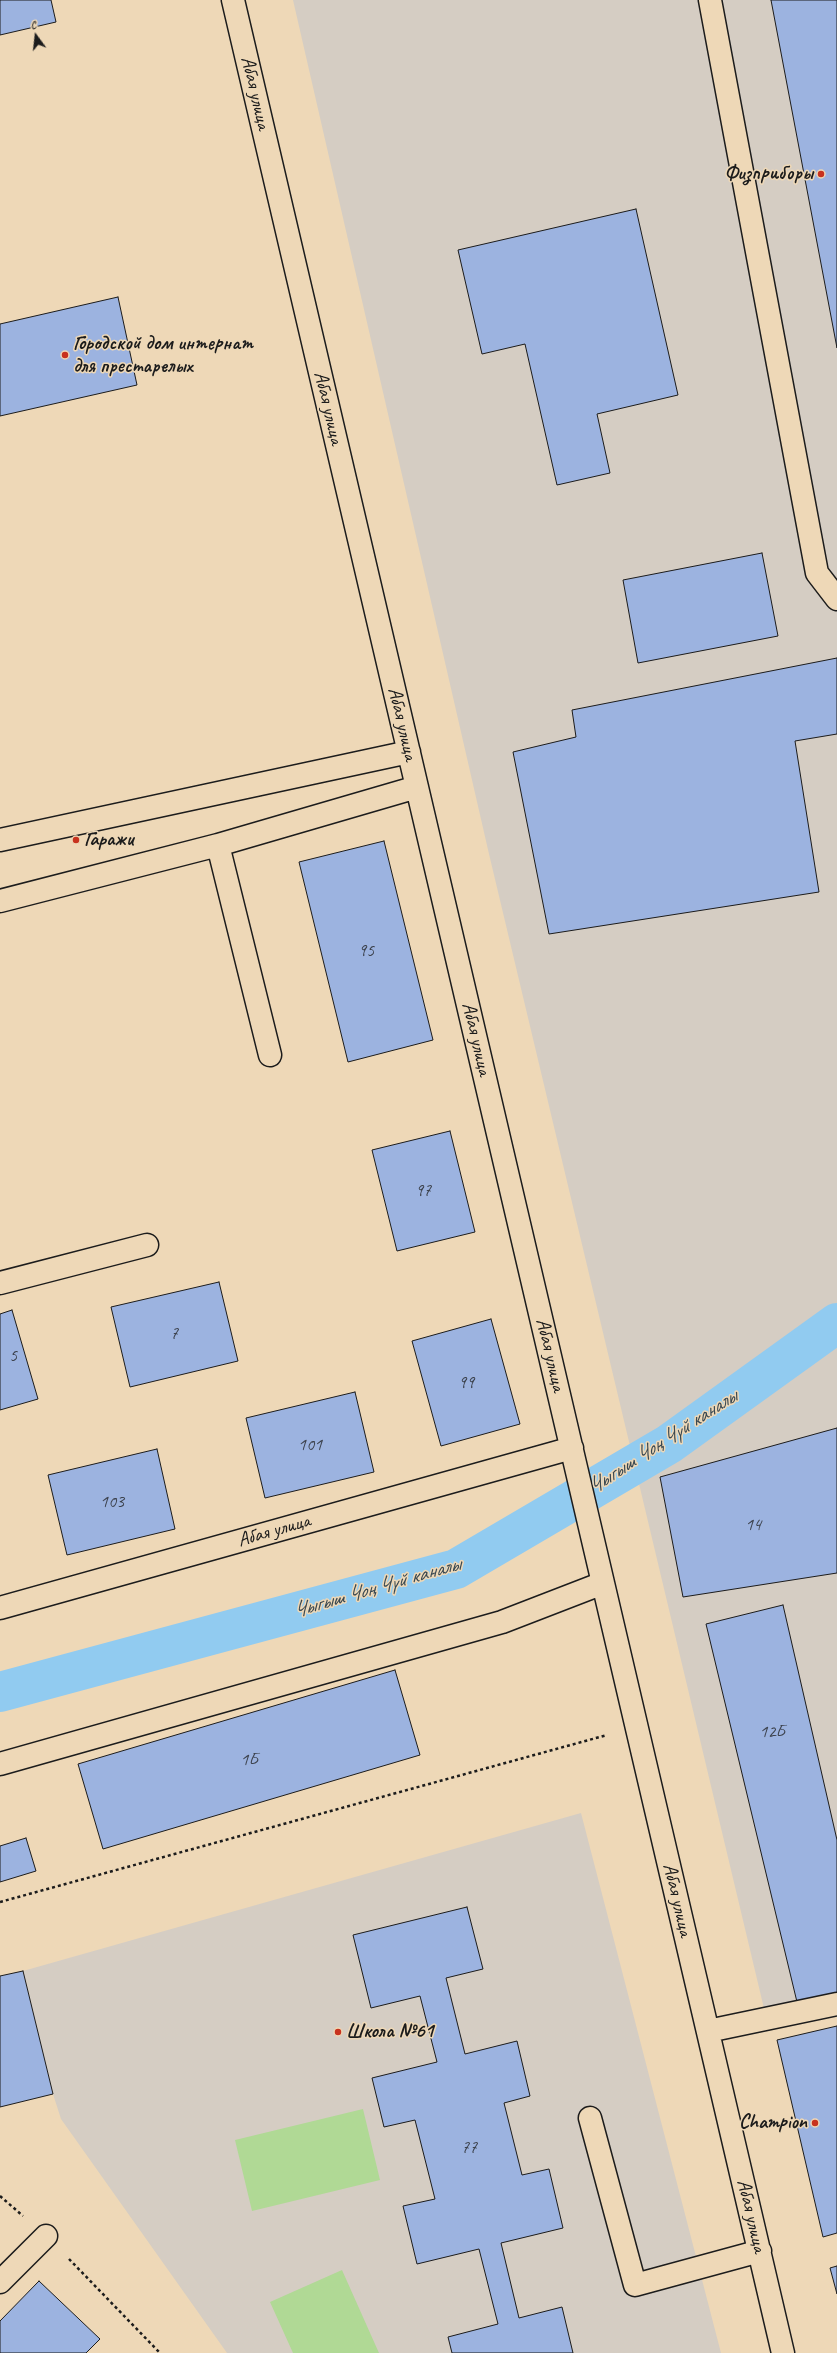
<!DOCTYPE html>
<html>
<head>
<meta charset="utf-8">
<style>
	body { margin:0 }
	#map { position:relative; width:837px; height:2353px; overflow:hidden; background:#eed8b7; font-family:Caveat,sans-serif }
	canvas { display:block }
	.north { position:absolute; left:16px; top:16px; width:40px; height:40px; -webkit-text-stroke:3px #eed8b7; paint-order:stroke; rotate:345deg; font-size:11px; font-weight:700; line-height:16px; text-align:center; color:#1c1c1c }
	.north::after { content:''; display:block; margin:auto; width:14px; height:18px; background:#1c1c1c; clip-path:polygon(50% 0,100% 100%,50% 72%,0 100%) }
</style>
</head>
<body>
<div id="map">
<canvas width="837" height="2353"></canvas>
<div class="north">С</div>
</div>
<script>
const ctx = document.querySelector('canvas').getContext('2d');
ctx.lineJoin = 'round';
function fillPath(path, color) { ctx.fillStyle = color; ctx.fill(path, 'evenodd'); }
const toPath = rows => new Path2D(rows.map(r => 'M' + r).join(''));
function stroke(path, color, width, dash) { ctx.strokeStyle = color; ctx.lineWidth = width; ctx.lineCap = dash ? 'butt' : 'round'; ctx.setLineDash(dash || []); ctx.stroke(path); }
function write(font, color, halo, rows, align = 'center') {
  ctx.font = font + ' Caveat,sans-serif'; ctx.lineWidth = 3; ctx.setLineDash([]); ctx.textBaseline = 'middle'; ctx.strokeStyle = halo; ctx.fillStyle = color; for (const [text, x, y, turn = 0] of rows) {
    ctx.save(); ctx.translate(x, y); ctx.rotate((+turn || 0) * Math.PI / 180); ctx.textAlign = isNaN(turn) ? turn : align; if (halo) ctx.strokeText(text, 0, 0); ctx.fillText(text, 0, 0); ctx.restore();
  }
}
const built = toPath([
	[293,0,837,0,837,2004,767,2021,489,854],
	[581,1813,721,2353,227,2353,61,2119,53,2094,23,1971]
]);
const green = toPath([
	[363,2109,380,2180,252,2211,235,2140],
	[342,2270,379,2353,293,2353,270,2302]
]);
const canal = toPath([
	[0,1692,456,1569,669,1444,837,1323]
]);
const building = toPath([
	[0,0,51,0,56,22,0,35,0,0],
	[771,0,837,0,837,348,771,0],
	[636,209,678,395,597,414,610,473,557,485,525,344,482,354,458,250,636,209],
	[118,297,137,385,0,416,0,324,118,297],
	[762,553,778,636,638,663,623,580,762,553],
	[837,658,837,734,795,741,819,892,549,934,513,752,576,737,572,710,837,658],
	[384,841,433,1040,348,1062,299,862,384,841],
	[450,1131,475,1232,397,1251,372,1150,450,1131],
	[219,1282,238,1361,130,1387,111,1307,219,1282],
	[12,1310,38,1399,0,1410,0,1314,12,1310],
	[491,1319,520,1424,441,1446,412,1341,491,1319],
	[355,1392,374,1472,265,1498,246,1418,355,1392],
	[837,1428,837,1573,683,1597,660,1477,837,1428],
	[157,1449,175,1529,67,1555,48,1475,157,1449],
	[783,1605,837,1840,837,1993,797,2002,706,1624,783,1605],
	[395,1670,420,1755,103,1849,78,1764,395,1670],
	[26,1838,36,1871,0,1882,0,1846,26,1838],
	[467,1907,483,1969,446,1978,465,2054,517,2041,530,2096,504,2103,522,2175,549,2169,563,2228,501,2243,519,2318,562,2307,573,2353,452,2353,448,2337,498,2324,479,2249,417,2264,403,2206,435,2199,415,2120,384,2127,372,2078,437,2062,420,1996,371,2008,353,1935,467,1907],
	[23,1971,53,2094,0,2107,0,1976,23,1971],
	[837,2026,837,2233,823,2237,777,2040,837,2026],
	[837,2266,837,2294,830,2268,837,2266],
	[39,2281,100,2339,86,2353,0,2353,0,2321,39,2281]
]);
const path = toPath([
	[0,1902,607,1735],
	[0,2196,23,2216],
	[69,2259,160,2353]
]);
const minor = toPath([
	[233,0,783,2353],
	[710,0,817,573,837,599],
	[0,840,409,752],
	[0,901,218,845],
	[270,1055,218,845,417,787],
	[0,1283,147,1245],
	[0,1608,572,1448],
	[0,1764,502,1622,603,1583],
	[708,2031,837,2004],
	[590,2118,635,2285,760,2251],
	[0,2282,46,2236]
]);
const markers = [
	[821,174,4,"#c8321e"],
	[65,355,4,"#c8321e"],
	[76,840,4,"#c8321e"],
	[338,2032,4,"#c8321e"],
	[815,2123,4,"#c8321e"]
];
const numberNames = [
	["95",366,951],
	["97",423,1191],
	["7",174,1334],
	["5",13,1356],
	["99",466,1383],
	["101",310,1445],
	["103",112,1502],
	["14",753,1525],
	["12Б",772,1732],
	["1Б",249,1760],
	["77",469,2148]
];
const streetNames = [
	["Абая улица",255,93,77],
	["Абая улица",328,408,77],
	["Абая улица",402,724,77],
	["Абая улица",476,1039,77],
	["Абая улица",550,1355,77],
	["Абая улица",274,1531,-16],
	["Абая улица",677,1900,77],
	["Абая улица",751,2216,77]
];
const poiNames = [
	["Физприборы",813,174,"right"],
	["Городской дом интернат",73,344],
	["для престарелых",73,367],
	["Гаражи",84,840],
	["Школа №61",346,2032],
	["Champion",807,2123,"right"]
];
const waterNames = [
	["Чыгыш Чоң Чүй каналы",663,1442,-33],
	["Чыгыш Чоң Чүй каналы",377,1588,-16]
];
fillPath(built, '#d5cdc3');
fillPath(green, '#b0d995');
stroke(canal, '#91cbf0', 40);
fillPath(building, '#9cb3e0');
stroke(building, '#1c1c1c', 1);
stroke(minor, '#1c1c1c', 25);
stroke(path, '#1c1c1c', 2.5, [3, 3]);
stroke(minor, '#eed8b7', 22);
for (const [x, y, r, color] of markers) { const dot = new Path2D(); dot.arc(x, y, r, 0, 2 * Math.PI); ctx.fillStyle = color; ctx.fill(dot); stroke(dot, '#eed8b7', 1.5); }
write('18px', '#3c424d', null, numberNames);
write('20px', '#1c1c1c', '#eed8b7', streetNames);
write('bold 20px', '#1c1c1c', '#eed8b7', poiNames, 'left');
write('italic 21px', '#394851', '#eed8b7', waterNames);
</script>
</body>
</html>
